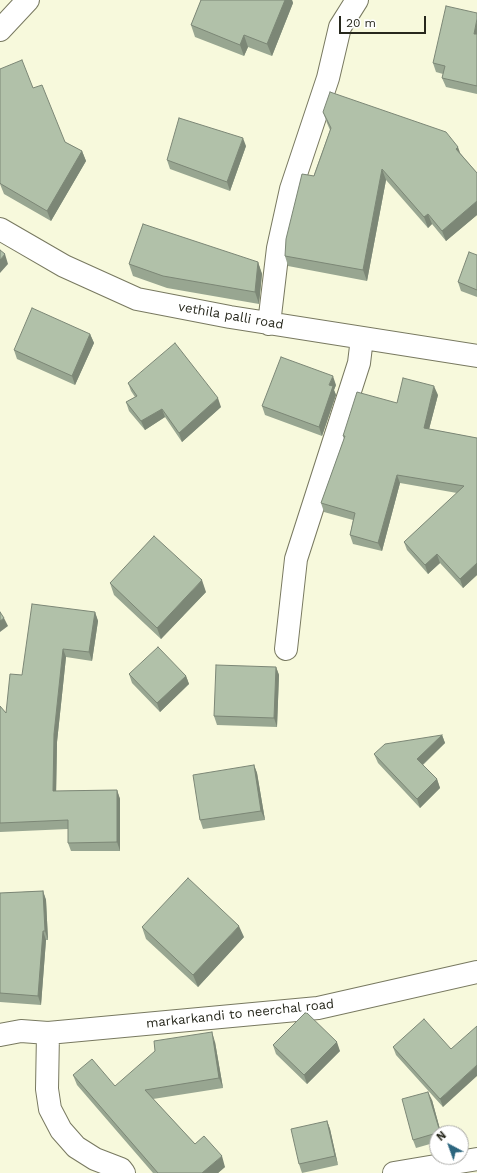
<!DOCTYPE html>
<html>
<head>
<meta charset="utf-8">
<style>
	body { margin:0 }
	#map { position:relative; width:477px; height:1173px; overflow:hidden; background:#f7f9dc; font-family:"Work Sans",sans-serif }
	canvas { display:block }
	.north { position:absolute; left:429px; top:1125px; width:40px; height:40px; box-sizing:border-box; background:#fff; border:1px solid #a9a9a5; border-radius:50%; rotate:319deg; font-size:11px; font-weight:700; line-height:16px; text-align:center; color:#27281d }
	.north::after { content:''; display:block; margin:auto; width:14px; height:18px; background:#2c667f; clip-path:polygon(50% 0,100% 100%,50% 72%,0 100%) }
	.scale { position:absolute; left:339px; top:16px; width:87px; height:18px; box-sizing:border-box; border:2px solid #27281d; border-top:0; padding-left:5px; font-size:12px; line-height:14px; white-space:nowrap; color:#27281d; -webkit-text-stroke:3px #fff; paint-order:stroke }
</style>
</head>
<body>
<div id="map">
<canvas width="477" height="1173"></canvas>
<div class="north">N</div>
<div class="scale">20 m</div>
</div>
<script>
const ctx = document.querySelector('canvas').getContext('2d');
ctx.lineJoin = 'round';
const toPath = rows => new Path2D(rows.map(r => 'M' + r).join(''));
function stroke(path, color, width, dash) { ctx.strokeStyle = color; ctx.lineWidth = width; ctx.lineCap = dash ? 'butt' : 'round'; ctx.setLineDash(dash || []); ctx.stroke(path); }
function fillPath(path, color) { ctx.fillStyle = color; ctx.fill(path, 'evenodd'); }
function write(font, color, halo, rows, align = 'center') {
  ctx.font = font + ' "Work Sans",sans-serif'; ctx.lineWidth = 3.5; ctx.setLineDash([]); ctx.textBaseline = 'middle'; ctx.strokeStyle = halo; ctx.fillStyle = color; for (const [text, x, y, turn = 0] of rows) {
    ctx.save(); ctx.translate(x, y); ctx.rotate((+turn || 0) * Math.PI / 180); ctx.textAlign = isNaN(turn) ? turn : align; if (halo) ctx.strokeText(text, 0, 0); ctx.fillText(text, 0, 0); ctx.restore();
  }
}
const minor = toPath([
	[0,30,28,0],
	[0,229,64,266,137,299,230,317,477,356],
	[269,324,278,248,291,189,328,78,340,27,357,0],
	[286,649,296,559,359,363,362,338],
	[48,1033,47,1089,50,1109,61,1130,76,1147,95,1159,121,1169,124,1173],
	[0,1035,21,1031,48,1033,318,1008,477,972],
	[394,1173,477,1159]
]);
const wall = toPath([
	[201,0,292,0,293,3,272,56,248,47,244,56,195,37,191,25],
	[477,13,477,94,446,87,442,78,443,74,436,72,433,63],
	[33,88,65,142,82,151,86,161,51,221,4,194,0,184],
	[323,112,461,154,477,173,477,215,446,241,432,224,428,228,386,180,367,281,288,266,285,256,330,130,327,123],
	[246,146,230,191,170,169,167,160],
	[477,255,477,297,461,291,458,282],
	[258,262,262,274,259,304,167,288,133,276,129,264],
	[90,334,94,343,75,385,17,359,14,350],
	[128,383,221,407,182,442,165,417,145,430,129,411,126,402,135,397,131,391],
	[336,385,334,390,336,395,322,436,265,415,262,406],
	[438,395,429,429,477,438,477,575,463,588,440,563,428,574,407,550,404,542,457,493,400,483,382,551,353,544,350,535,353,520,324,512,321,503,344,439,343,436,397,403],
	[110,583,206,592,161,639,114,595],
	[95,612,98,621,92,661,66,657,57,742,56,791,117,790,120,799,120,851,71,851,68,843,68,829,0,832,0,706,6,713,22,675],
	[276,667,279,675,277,727,217,725,214,716],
	[129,674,186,676,189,684,160,712,132,683],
	[442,735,445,743,423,765,437,779,440,788,420,808,378,763,374,754],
	[254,765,257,773,265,820,203,829,200,820],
	[43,891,46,900,48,940,46,940,41,1005,0,1002,0,893],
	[142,927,244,937,198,987,146,939],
	[215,1042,223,1088,153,1099,195,1144,225,1167,218,1173,153,1173,77,1085,73,1075,115,1086],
	[273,1045,340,1051,307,1084,276,1054],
	[393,1047,451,1049,443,1107,396,1055],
	[432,1100,441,1133,437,1133,437,1142,416,1148,413,1140],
	[327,1121,330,1129,338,1165,302,1173,299,1164]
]);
const shadedWall = toPath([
	[285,0,292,0,293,3,272,56,267,44],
	[477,19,477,42,474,34],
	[244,35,248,47,244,56,240,45],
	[243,138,246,146,230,191,227,182],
	[458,147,462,158,456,149],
	[82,151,86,161,51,221,47,211],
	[382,169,386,180,367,281,363,270],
	[477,201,477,215,446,241,442,231],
	[428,214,432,224,428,228,424,217],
	[5,254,8,264,0,273,0,260],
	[258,262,262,274,259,304,255,292],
	[90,334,94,343,75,385,72,376],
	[333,376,336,385,334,390,336,395,322,436,319,427,329,385],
	[434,386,438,395,427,437,424,428],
	[218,398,221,407,182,442,179,433],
	[162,409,165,417,145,430,141,421],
	[397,475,400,483,382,551,378,543],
	[437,554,440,563,428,574,425,565],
	[477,563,477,575,463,588,460,579],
	[202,580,206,592,161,639,157,628],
	[95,612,98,621,92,661,89,652],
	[4,618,8,626,0,632,0,621],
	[63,649,66,657,57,742,56,800,53,791,54,734],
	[276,667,279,675,277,727,274,718],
	[186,676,189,684,160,712,157,703],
	[442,735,445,743,420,767,417,759],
	[254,765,257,773,265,820,261,811],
	[437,779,440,788,420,808,417,799],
	[117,790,120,799,120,851,117,842],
	[43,891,46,900,48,940,45,931],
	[239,926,244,937,198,987,193,975],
	[43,931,46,940,41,1005,38,996],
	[212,1032,215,1042,223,1088,219,1078],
	[337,1042,340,1051,307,1084,304,1075],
	[477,1065,477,1076,443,1107,440,1099],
	[428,1092,432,1100,441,1133,440,1132],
	[327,1121,330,1129,338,1165,335,1156],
	[222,1156,225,1167,218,1173,202,1173]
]);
const building = toPath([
	[201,0,285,0,267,44,244,35,240,45,191,25,201,0],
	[446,6,477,13,477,19,474,34,477,34,477,86,442,78,445,66,433,63,446,6],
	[22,60,33,88,42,85,65,142,82,151,47,211,1,184,0,183,0,69,22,60],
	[330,92,446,132,458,147,456,149,477,173,477,201,442,231,428,214,424,217,382,169,363,270,285,256,286,239,302,174,314,176,331,128,323,112,330,92],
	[179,118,243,138,227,182,167,160,179,118],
	[143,224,258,262,255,292,163,276,129,264,143,224],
	[0,250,5,254,0,260,0,250],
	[469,252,477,255,477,290,458,282,469,252],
	[32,308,90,334,72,376,14,350,32,308],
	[175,343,218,398,179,433,162,409,141,421,126,402,137,396,128,383,175,343],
	[281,357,333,376,329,385,333,386,319,427,262,406,281,357],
	[403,378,434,386,424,428,477,438,477,563,460,579,437,554,425,565,404,542,464,486,397,475,378,543,350,535,355,513,321,503,345,436,343,436,357,392,397,403,403,378],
	[154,536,202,580,157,628,110,583,154,536],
	[32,604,95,612,89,652,63,649,54,734,53,791,117,790,117,842,68,843,68,820,0,823,0,706,6,713,10,674,22,675,32,604],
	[0,612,4,618,0,621,0,612],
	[158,647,186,676,157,703,129,674,158,647],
	[216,665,276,667,274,718,214,716,216,665],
	[442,735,417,759,437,779,417,799,374,754,385,744,442,735],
	[254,765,261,811,200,820,193,775,254,765],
	[188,878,239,926,193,975,142,927,188,878],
	[43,891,45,931,43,931,38,996,0,993,0,893,43,891],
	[305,1013,307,1013,337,1042,304,1075,273,1045,305,1013],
	[424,1019,451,1049,477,1026,477,1065,440,1099,393,1047,424,1019],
	[212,1032,219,1078,145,1090,195,1144,204,1136,222,1156,202,1173,158,1173,73,1075,92,1059,115,1086,155,1051,154,1041,212,1032],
	[428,1092,440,1132,413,1140,402,1099,428,1092],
	[327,1121,335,1156,299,1164,291,1129,327,1121]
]);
const streetNames = [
	["vethila palli road",231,316,10],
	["markarkandi to neerchal road",240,1014,-6]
];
stroke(minor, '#787960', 24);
stroke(minor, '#fff', 22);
fillPath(wall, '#98a691');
fillPath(shadedWall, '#7c8776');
fillPath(building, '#b1c1a9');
stroke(building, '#7c8776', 1);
write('13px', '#27281d', '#fff', streetNames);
</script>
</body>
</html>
